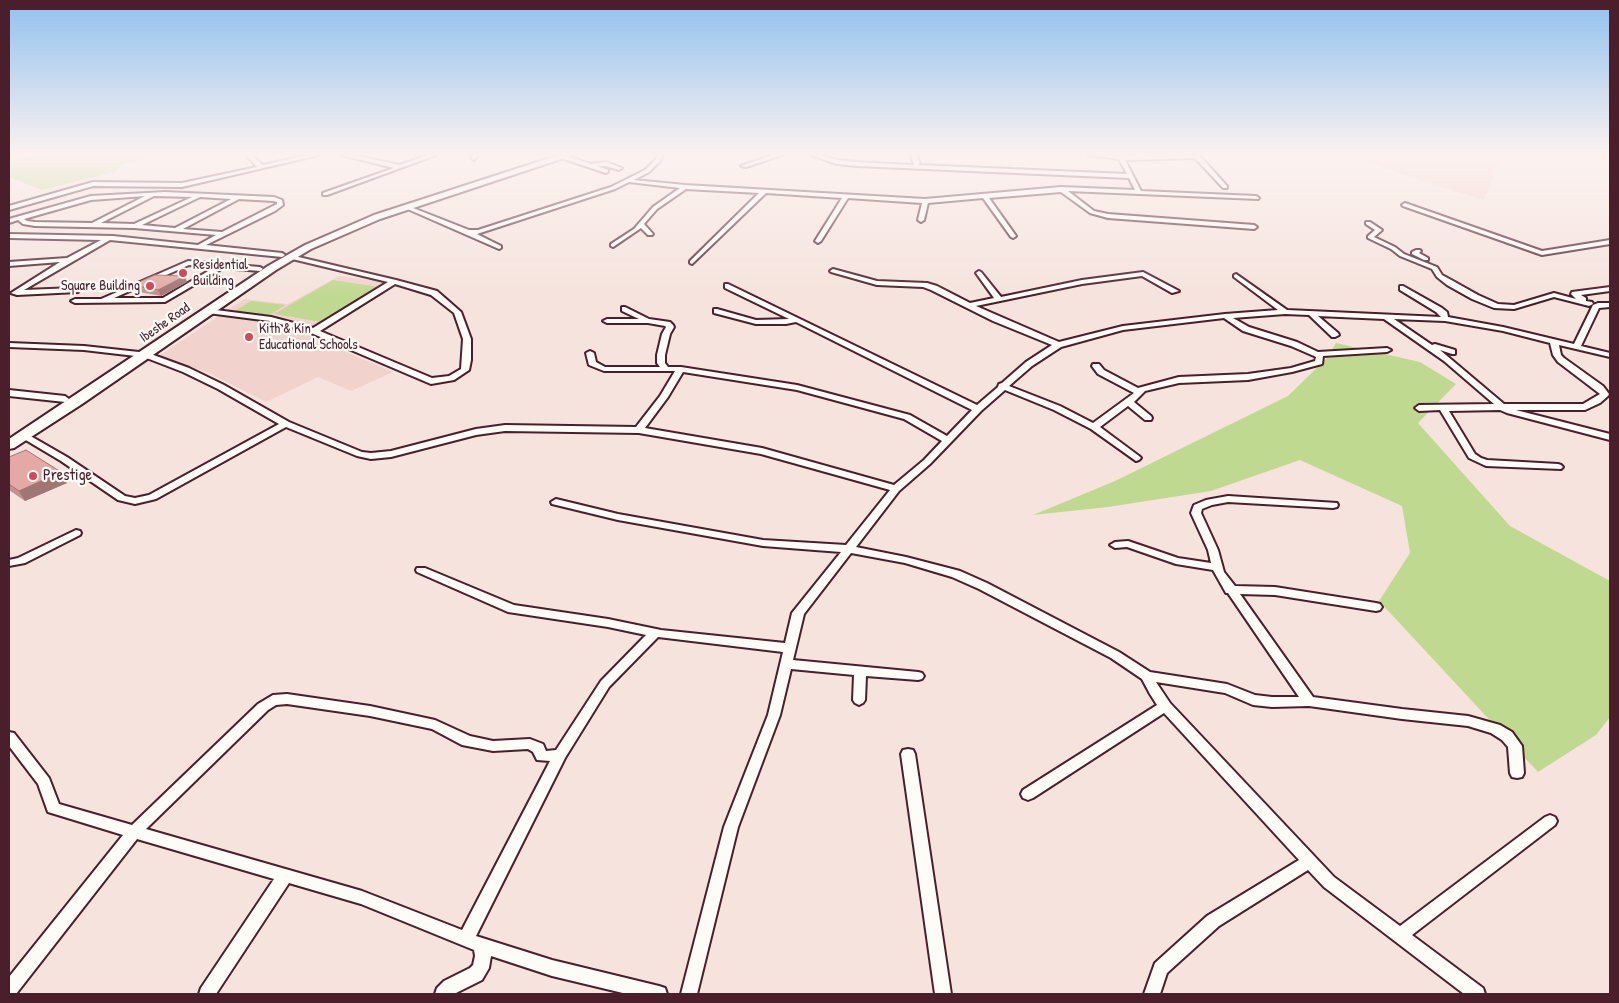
<!DOCTYPE html>
<html>
<head>
<meta charset="utf-8">
<style>
	body { margin:0 }
	#map { position:relative; width:1619px; height:1003px; overflow:hidden; background:#f6e3de; font-family:"Patrick Hand",sans-serif }
	canvas { display:block }
	.frame { position:absolute; inset:0; border:10px solid #4a1f2b; pointer-events:none }
</style>
</head>
<body>
<div id="map">
<canvas width="1619" height="1003"></canvas>
<div class="frame"></div>
</div>
<script>
const ctx = document.querySelector('canvas').getContext('2d');
ctx.lineJoin = 'round';
function fillPath(path, color) { ctx.fillStyle = color; ctx.fill(path, 'evenodd'); }
const toPath = rows => new Path2D(rows.map(r => 'M' + r).join(''));
function stroke(path, color, width, dash) { ctx.strokeStyle = color; ctx.lineWidth = width; ctx.lineCap = dash ? 'butt' : 'round'; ctx.setLineDash(dash || []); ctx.stroke(path); }
function write(font, color, halo, rows, align = 'center') {
  ctx.font = font + ' "Patrick Hand",sans-serif'; ctx.lineWidth = 4.5; ctx.setLineDash([]); ctx.textBaseline = 'middle'; ctx.strokeStyle = halo; ctx.fillStyle = color; for (const [text, x, y, turn = 0] of rows) {
    ctx.save(); ctx.translate(x, y); ctx.rotate((+turn || 0) * Math.PI / 180); ctx.textAlign = isNaN(turn) ? turn : align; if (halo) ctx.strokeText(text, 0, 0); ctx.fillText(text, 0, 0); ctx.restore();
  }
}
const built = toPath([
	[1354,155,1503,155,1484,200,1383,168],
	[339,276,382,282,383,285,304,334,393,372,351,391,318,377,266,402,209,373,159,356,244,299,288,304]
]);
const green = toPath([
	[44,155,167,155,122,164,115,172,42,190,9,177,9,160],
	[333,280,379,287,322,322,274,314],
	[251,301,285,305,270,315,235,311],
	[1336,343,1420,362,1456,384,1418,423,1510,526,1610,581,1610,717,1596,735,1538,772,1379,601,1410,553,1402,506,1300,460,1211,491,1108,507,1033,515,1115,481,1288,396,1326,359]
]);
const minor = toPath([
	[246,155,252,155,263,165,308,155,319,155,182,187,93,186,9,210,9,206,93,182,182,183,257,167,246,155],
	[341,155,353,155,400,165,428,155,436,155,327,195,323,195,323,193,394,168,341,155],
	[472,155,478,155,474,160,471,158,472,155],
	[563,155,591,164,606,162,622,168,619,170,606,166,597,166,608,170,608,172,606,173,561,158,561,156,563,155],
	[657,155,663,155,660,161,649,172,634,180,685,185,925,199,1061,187,1135,190,1129,178,857,166,837,164,811,155,820,155,837,160,857,162,913,165,914,163,911,158,913,155,918,155,917,158,920,163,918,165,1127,174,1119,159,1088,155,1199,155,1227,186,1227,188,1223,188,1195,158,1125,160,1141,191,1256,196,1259,198,1258,199,1068,191,1094,211,1108,214,1254,225,1257,227,1254,229,1108,218,1090,213,1061,192,989,198,1016,236,1013,238,1011,237,983,198,928,203,924,220,921,222,918,220,922,203,848,198,821,241,818,243,815,241,842,198,766,193,692,264,690,263,690,261,759,193,686,189,657,209,644,224,653,234,652,235,648,235,641,228,613,247,611,246,611,244,634,229,653,207,680,188,629,182,615,189,477,234,501,246,501,248,499,249,403,207,408,206,469,230,478,230,611,187,645,170,656,159,657,155],
	[773,155,782,155,746,167,741,166,773,155],
	[165,192,274,197,282,200,283,205,275,211,206,245,282,253,285,255,282,257,110,240,24,290,75,288,78,288,78,292,17,295,11,293,60,262,9,266,9,262,67,258,101,240,9,238,9,234,113,236,198,245,216,235,134,228,35,226,23,224,18,220,9,223,9,219,91,196,165,192],
	[145,196,92,223,35,222,27,221,24,219,91,200,145,196],
	[154,196,192,197,134,224,101,223,154,196],
	[200,197,231,199,175,228,142,225,200,197],
	[239,199,273,201,277,202,277,204,222,232,183,229,239,199],
	[1405,203,1542,251,1610,240,1610,244,1542,255,1403,206,1402,205,1405,203],
	[1366,222,1370,222,1382,230,1374,237,1395,247,1404,254,1437,267,1442,275,1453,281,1478,295,1498,304,1514,305,1554,293,1576,299,1571,294,1572,292,1610,287,1610,291,1581,295,1586,298,1586,301,1592,302,1593,304,1589,306,1554,297,1514,309,1494,308,1472,299,1447,285,1437,277,1432,269,1400,256,1391,249,1368,238,1368,236,1375,230,1366,224,1366,222],
	[1416,250,1420,250,1421,251,1419,253,1428,258,1428,260,1424,260,1412,254,1412,252,1416,250],
	[290,255,396,280,437,291,461,312,471,339,471,360,469,370,454,380,431,384,311,333,270,321,208,313,204,311,208,309,271,317,313,328,388,282,288,258,288,256,290,255],
	[395,284,431,295,454,313,463,339,461,369,449,376,432,378,320,331,395,284],
	[188,261,260,267,263,269,260,271,223,268,165,302,75,303,71,301,75,299,101,299,188,261],
	[189,265,215,267,163,298,114,298,189,265],
	[833,269,877,281,927,283,937,286,970,303,994,298,976,273,979,271,981,272,1001,297,1082,280,1143,272,1179,291,1172,293,1142,276,1082,284,976,306,1059,342,1123,326,1225,314,1278,310,1234,277,1234,275,1236,274,1287,310,1441,317,1436,312,1400,290,1400,286,1403,286,1442,308,1447,312,1448,317,1503,327,1574,344,1593,305,1598,303,1610,303,1610,307,1599,308,1581,346,1610,353,1610,357,1559,345,1561,355,1564,358,1603,386,1609,394,1608,396,1600,403,1585,410,1516,410,1610,434,1610,440,1507,413,1500,410,1449,411,1475,454,1481,458,1487,460,1558,464,1561,465,1563,467,1561,469,1486,466,1469,458,1440,410,1419,411,1415,408,1419,405,1494,404,1444,361,1384,319,1318,316,1338,333,1339,335,1335,337,1332,337,1309,315,1285,314,1233,318,1249,327,1297,342,1318,352,1387,348,1391,350,1387,352,1323,356,1322,364,1292,372,1248,380,1179,383,1145,391,1134,402,1151,416,1152,418,1151,420,1145,420,1128,406,1100,427,1139,456,1141,458,1139,460,1136,461,1091,429,1054,410,1005,390,981,411,930,464,899,491,856,547,906,557,960,571,987,583,1119,652,1150,672,1227,684,1255,695,1272,697,1299,697,1228,593,1226,593,1213,570,1176,564,1127,547,1115,548,1110,545,1115,542,1128,541,1178,558,1211,563,1208,550,1191,513,1194,505,1206,500,1228,496,1337,503,1338,505,1337,507,1333,508,1228,502,1212,505,1202,509,1201,513,1218,550,1224,572,1235,586,1275,587,1376,603,1380,604,1382,607,1380,610,1376,611,1275,595,1240,594,1313,697,1402,709,1468,716,1500,725,1512,732,1522,746,1524,773,1522,777,1517,778,1512,777,1510,773,1508,747,1502,740,1491,733,1468,726,1402,719,1309,706,1272,707,1253,705,1225,693,1156,682,1170,703,1334,877,1400,926,1545,817,1550,815,1555,817,1557,821,1555,825,1412,935,1483,988,1485,994,1464,994,1324,887,1308,870,1219,926,1167,973,1160,994,1144,994,1155,963,1207,916,1299,860,1164,713,1033,798,1028,800,1023,798,1021,794,1023,790,1157,705,1150,694,1142,679,1111,658,979,589,952,577,905,563,851,553,804,614,793,660,918,672,922,673,924,676,922,679,918,680,866,676,865,700,863,703,859,705,855,703,853,700,854,675,791,669,780,715,738,827,697,994,681,994,724,827,768,715,783,652,658,637,609,687,565,758,476,936,552,960,659,986,665,988,667,994,627,994,552,976,491,956,489,968,482,980,454,994,435,994,437,988,444,981,470,968,473,965,475,956,474,950,361,904,289,883,216,994,199,994,201,988,274,879,137,839,16,994,9,994,9,977,123,835,48,812,38,784,9,746,9,732,14,733,49,778,59,804,132,825,258,704,273,695,287,694,370,706,435,720,470,736,493,741,530,739,543,744,546,751,556,750,601,681,646,635,608,627,508,612,417,572,416,570,417,568,425,568,514,605,608,619,661,630,785,643,792,613,841,552,763,546,618,520,552,504,551,502,556,499,618,514,763,540,846,545,890,490,761,454,639,433,505,431,476,435,391,457,371,459,357,456,286,427,156,499,135,504,118,500,61,461,19,436,21,434,27,434,67,457,125,496,135,498,149,495,279,424,218,389,183,372,144,357,84,350,9,347,9,343,84,346,148,353,189,368,224,385,289,422,362,452,371,453,391,451,476,429,505,425,636,427,660,396,675,371,604,371,589,365,586,353,590,351,594,353,596,362,605,367,660,367,657,363,657,355,662,334,666,327,665,326,648,323,607,323,603,321,607,319,639,319,622,311,622,307,625,307,649,319,670,322,673,325,674,327,670,334,665,355,665,363,668,367,681,367,797,385,910,415,947,436,972,410,796,322,786,324,756,324,714,313,714,309,717,309,756,320,789,319,725,288,725,284,728,284,977,405,998,387,999,384,1002,383,1026,362,1052,345,993,321,931,290,923,287,877,285,831,272,830,271,833,269],
	[1224,318,1243,331,1291,346,1314,356,1316,357,1315,361,1291,368,1248,374,1179,377,1138,388,1104,370,1099,364,1093,364,1092,366,1098,374,1134,393,1093,423,1060,406,1009,386,1032,366,1061,347,1123,330,1224,318],
	[1394,319,1445,321,1503,331,1550,343,1553,355,1558,362,1600,394,1583,404,1504,404,1440,350,1452,354,1455,354,1455,350,1435,344,1432,345,1394,319],
	[683,372,797,390,904,419,942,441,924,460,894,485,762,448,645,428,668,397,683,372],
	[287,704,370,716,432,729,462,745,493,751,528,749,533,752,537,760,550,761,462,930,362,891,146,829,268,710,276,705,287,704],
	[9,390,65,396,69,399,65,402,9,396,9,390],
	[76,530,80,531,81,533,80,535,25,563,9,566,9,560,18,558,76,530],
	[908,749,913,750,915,754,951,994,935,994,901,754,903,750,908,749]
]);
const secondary = toPath([
	[559,155,573,155,380,219,311,249,276,270,82,404,14,448,9,449,9,439,268,266,305,245,374,215,559,155]
]);
const wall = toPath([
	[185,276,187,282,161,296,134,291,132,285],
	[9,457,61,472,67,483,25,501,9,490]
]);
const shadedWall = toPath([
	[185,276,187,282,161,296,158,290],
	[61,472,67,483,25,501,19,491]
]);
const building = toPath([
	[155,275,185,276,158,290,132,285,155,275],
	[26,450,61,472,19,491,9,484,9,457,26,450]
]);
const markers = [
	[183,273,5,"#d1495b"],
	[150,286,5,"#d1495b"],
	[249,337,5,"#d1495b"],
	[33,476,5,"#d1495b"]
];
const farPoinames = [
	["Residential",193,265],
	["Building",193,281],
	["Square Building",140,286,"right"],
	["Kith & Kin",259,329],
	["Educational Schools",259,345]
];
const farStreetnames = [
	["Ibeshe Road",165,323,-35]
];
const poiNames = [
	["Prestige",43,476]
];
fillPath(built, '#f1d2cd');
fillPath(green, '#c0d990');
stroke(minor, '#4a1f2b', 4);
stroke(secondary, '#4a1f2b', 4);
fillPath(minor, '#fdfcf7');
fillPath(secondary, '#fdfcf7');
fillPath(wall, '#c4918e');
fillPath(shadedWall, '#a07674');
fillPath(building, '#e4a9a5');
stroke(building, '#a07674', 1);
const sky = ctx.createLinearGradient(0, 0, 0, 296);
sky.addColorStop(0, '#91c1ef');
sky.addColorStop(0.52, '#fbf2f0');
sky.addColorStop(1, '#fbf2f000');
ctx.fillStyle = sky;
ctx.fillRect(0, 0, 1619, 296);
for (const [x, y, r, color] of markers) { const dot = new Path2D(); dot.arc(x, y, r, 0, 2 * Math.PI); ctx.fillStyle = color; ctx.fill(dot); stroke(dot, '#fdfcf7', 2); }
write('14px', '#4a1f2b', '#fdfcf7', farPoinames, 'left');
write('14px', '#4a1f2b', '#fdfcf7', farStreetnames);
write('16px', '#4a1f2b', '#fdfcf7', poiNames, 'left');
</script>
</body>
</html>
